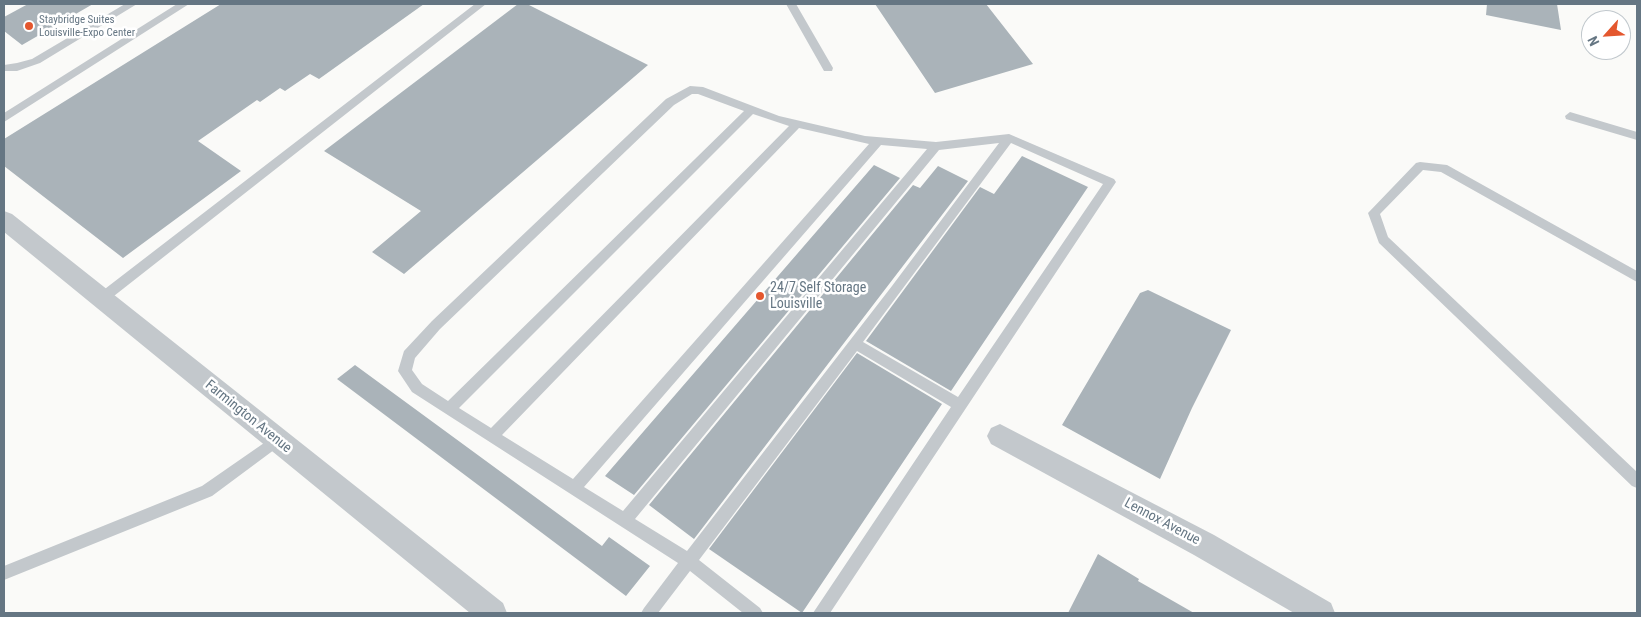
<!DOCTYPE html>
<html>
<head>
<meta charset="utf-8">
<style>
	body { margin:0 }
	#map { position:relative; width:1641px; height:617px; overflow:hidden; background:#fafaf8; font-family:"Roboto Condensed",sans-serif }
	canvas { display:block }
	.frame { position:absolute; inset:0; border:5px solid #657683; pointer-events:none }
	.north { position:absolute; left:1581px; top:10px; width:50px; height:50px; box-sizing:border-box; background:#fff; border:1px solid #c1c8cd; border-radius:50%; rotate:244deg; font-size:14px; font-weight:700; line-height:20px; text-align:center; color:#657683 }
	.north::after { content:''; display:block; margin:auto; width:18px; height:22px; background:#e4572e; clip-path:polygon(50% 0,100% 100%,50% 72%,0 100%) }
</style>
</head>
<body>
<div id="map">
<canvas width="1641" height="617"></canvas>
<div class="frame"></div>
<div class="north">N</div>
</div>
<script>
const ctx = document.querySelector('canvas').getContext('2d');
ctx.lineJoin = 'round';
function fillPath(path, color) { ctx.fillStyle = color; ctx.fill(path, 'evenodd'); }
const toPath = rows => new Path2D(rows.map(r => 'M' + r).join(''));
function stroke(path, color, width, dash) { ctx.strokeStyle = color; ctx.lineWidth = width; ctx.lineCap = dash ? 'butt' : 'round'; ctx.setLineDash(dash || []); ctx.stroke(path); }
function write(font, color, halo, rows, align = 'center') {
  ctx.font = font + ' "Roboto Condensed",sans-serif'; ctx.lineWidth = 5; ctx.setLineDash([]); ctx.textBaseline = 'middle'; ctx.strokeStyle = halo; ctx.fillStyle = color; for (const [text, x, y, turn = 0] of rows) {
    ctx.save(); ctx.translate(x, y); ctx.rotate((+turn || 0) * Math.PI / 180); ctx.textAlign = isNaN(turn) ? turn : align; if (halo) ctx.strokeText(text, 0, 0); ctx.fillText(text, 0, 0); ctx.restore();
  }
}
const building = toPath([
	[28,4,93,4,22,45,4,31,4,17],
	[221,4,424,4,319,79,310,74,285,91,280,88,260,102,257,100,198,141,241,171,123,258,4,166,4,139],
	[518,4,527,4,648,65,404,274,372,252,421,211,324,151],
	[875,4,986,4,1033,64,935,93],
	[1487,4,1557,4,1561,30,1486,15],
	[1022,156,1088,187,951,391,866,341,980,187,994,194],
	[874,165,900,178,634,495,605,476],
	[938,166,968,181,694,539,649,505,913,185,920,188],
	[1148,290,1231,330,1192,408,1160,479,1062,425,1140,293],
	[857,353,942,404,802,613,709,549],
	[355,365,602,546,609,537,650,566,626,596,337,379],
	[1098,554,1139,579,1138,581,1194,613,1068,613]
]);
const lane = toPath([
	[125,4,137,4,40,63,17,71,4,71,4,65,17,63,32,59,125,4],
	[177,4,189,4,4,122,4,113,177,4],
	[475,4,486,4,105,303,101,304,97,303,95,299,97,295,475,4],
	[786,4,796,4,833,68,832,71,824,71,786,4],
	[690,86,703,87,779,116,865,136,936,142,1009,134,1114,179,1116,182,830,613,813,613,951,407,857,351,699,560,760,608,763,613,743,613,690,571,658,613,641,613,644,608,678,563,412,392,398,371,404,351,432,321,666,99,690,86],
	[692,94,698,94,744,111,448,401,422,384,412,370,415,358,440,329,674,105,692,94],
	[753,114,789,126,491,428,459,408,753,114],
	[799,128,869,144,573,479,502,435,799,128],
	[999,143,892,286,687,551,635,519,939,150,999,143],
	[1011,143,1103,184,958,397,863,342,1011,143],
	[881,145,927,149,623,511,584,487,881,145],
	[1570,112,1637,132,1637,140,1566,119,1565,116,1570,112],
	[1420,162,1447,165,1637,271,1637,282,1441,172,1423,170,1380,214,1388,237,1637,472,1637,488,1632,486,1379,243,1368,213,1416,163,1420,162],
	[277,434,282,436,284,440,282,444,212,496,4,580,4,566,202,486,277,434]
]);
const street = toPath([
	[4,211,12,214,503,603,507,613,470,613,4,232,4,211],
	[1000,424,1214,535,1331,603,1335,613,1294,613,1194,555,991,444,987,436,991,428,1000,424]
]);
const markers = [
	[29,26,5,"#e4572e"],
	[760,296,5,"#e4572e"]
];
const farPoinames = [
	["Staybridge Suites",39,20],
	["Louisville-Expo Center",39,33]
];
const poiNames = [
	["24/7 Self Storage",770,288],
	["Louisville",770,304]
];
const streetNames = [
	["Farmington Avenue",248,417,39],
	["Lennox Avenue",1162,522,28]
];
fillPath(building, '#aab3b9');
fillPath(lane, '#c3c8cc');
fillPath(street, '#c3c8cc');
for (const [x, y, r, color] of markers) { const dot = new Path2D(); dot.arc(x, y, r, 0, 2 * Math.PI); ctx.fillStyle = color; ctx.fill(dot); stroke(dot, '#fff', 2); }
write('11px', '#657683', '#fff', farPoinames, 'left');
write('14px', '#657683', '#fff', poiNames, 'left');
write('14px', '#657683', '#fff', streetNames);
</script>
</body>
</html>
